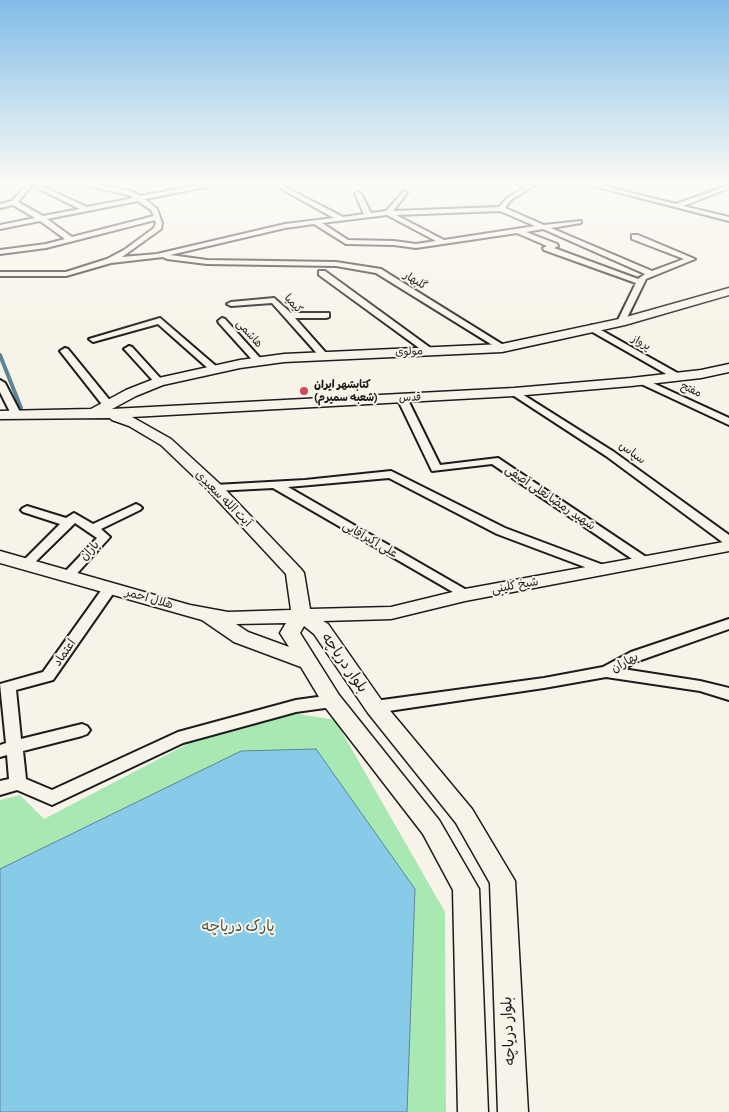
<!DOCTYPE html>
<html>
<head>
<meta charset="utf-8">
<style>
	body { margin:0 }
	canvas { display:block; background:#f7f3e8 }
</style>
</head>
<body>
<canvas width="729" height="1112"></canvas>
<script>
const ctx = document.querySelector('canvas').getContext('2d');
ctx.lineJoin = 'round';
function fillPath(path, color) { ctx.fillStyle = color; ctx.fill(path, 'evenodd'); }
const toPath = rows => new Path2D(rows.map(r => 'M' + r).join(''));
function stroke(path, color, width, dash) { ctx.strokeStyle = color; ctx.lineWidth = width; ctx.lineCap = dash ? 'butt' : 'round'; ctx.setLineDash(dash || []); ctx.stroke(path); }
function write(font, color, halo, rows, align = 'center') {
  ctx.font = font + ' Pangolin,"Playpen Sans Arabic",sans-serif'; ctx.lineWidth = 4; ctx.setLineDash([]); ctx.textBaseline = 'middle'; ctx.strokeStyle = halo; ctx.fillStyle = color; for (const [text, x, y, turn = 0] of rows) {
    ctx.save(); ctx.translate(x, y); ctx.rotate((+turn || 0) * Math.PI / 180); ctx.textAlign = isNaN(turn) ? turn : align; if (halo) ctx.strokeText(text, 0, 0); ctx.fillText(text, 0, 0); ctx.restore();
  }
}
const green = toPath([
	[293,713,335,720,445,912,446,1112,0,1112,0,800,20,795,44,819,195,740]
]);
const water = toPath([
	[316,749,415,889,407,1112,0,1112,0,869,241,751,316,749]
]);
const stream = toPath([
	[0,355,21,408]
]);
const street = toPath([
	[26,185,39,185,87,207,134,198,129,195,90,186,89,185,99,185,131,191,140,196,199,185,209,185,206,187,145,199,157,209,162,223,161,229,122,257,157,254,285,224,334,218,274,185,281,185,343,217,364,214,355,194,358,192,361,194,371,213,386,211,404,191,407,193,393,211,499,207,507,198,528,185,535,185,511,200,505,208,544,225,581,221,581,223,551,228,652,271,684,259,632,239,632,235,638,235,695,259,646,279,625,322,621,325,617,322,636,283,544,250,543,248,547,246,517,233,416,248,394,245,346,244,314,224,285,228,170,255,207,260,336,262,381,269,505,346,507,348,502,351,376,273,336,266,207,264,167,259,163,257,111,263,66,276,0,276,0,272,66,272,107,259,124,250,154,228,156,223,155,220,46,248,0,254,0,250,46,244,65,239,40,221,0,229,0,225,35,218,13,205,0,208,0,204,12,201,26,185],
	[32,185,33,186,80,209,43,216,18,202,32,185],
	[138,201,151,210,154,216,72,237,47,219,138,201],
	[500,211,535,226,444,240,396,215,500,211],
	[387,215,436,241,416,244,394,241,348,240,322,223,387,215],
	[543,229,645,274,638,279,554,248,558,246,557,244,526,232,543,229],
	[590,185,599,185,676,204,729,185,727,189,683,206,729,217,729,221,590,185],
	[319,271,325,271,432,349,432,353,426,353,319,275,319,271],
	[274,298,291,313,329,313,329,317,326,318,295,318,327,354,327,358,321,358,272,303,231,306,227,304,231,302,274,298],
	[160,318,217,367,217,371,211,371,158,324,93,342,89,339,160,318],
	[222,318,225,319,261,359,261,363,255,363,219,323,218,321,222,318],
	[592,325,681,375,683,377,681,379,675,379,589,330,588,328,592,325],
	[129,346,132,347,162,380,162,384,156,384,126,351,124,349,129,346],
	[65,348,68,349,112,403,112,407,104,407,60,351,65,348],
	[642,378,729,418,729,425,639,383,639,379,642,378],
	[0,380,5,383,21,414,20,416,16,417,11,414,0,392,0,380],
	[514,389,614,452,729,535,729,545,725,544,606,456,511,394,511,390,514,389],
	[402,395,407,398,440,465,498,458,649,559,651,562,649,565,641,565,492,464,432,471,397,398,402,395],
	[391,471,505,528,606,566,608,569,602,573,598,572,497,534,389,478,288,487,470,592,472,595,470,598,465,599,273,488,215,491,209,488,215,485,305,480,391,471],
	[136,504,140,506,142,508,140,510,101,529,110,537,72,579,62,579,61,576,97,538,75,523,29,568,25,569,19,565,60,524,23,512,21,510,23,508,27,506,66,518,74,513,93,524,136,504],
	[110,584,117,588,53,680,16,690,21,739,82,724,87,726,90,730,87,734,82,736,23,751,26,779,52,790,178,732,296,700,332,695,337,697,339,701,337,705,332,707,296,712,183,743,52,805,17,790,0,795,0,781,9,779,7,755,0,757,0,745,6,743,0,684,43,672,105,585,110,584],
	[729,619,729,629,641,660,623,669,700,681,729,688,729,700,700,691,606,677,544,688,375,713,370,711,367,707,370,703,375,701,544,678,603,667,631,652,729,619]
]);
const secondary = toPath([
	[729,288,729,295,625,325,502,352,284,362,240,368,163,385,136,396,112,409,514,388,631,378,701,370,729,364,729,372,701,378,631,386,514,396,132,417,171,439,221,485,301,569,304,573,310,609,391,607,465,589,729,541,729,551,465,601,391,619,323,621,328,624,382,701,472,809,515,881,528,1112,498,1112,490,883,456,823,368,713,314,634,304,626,300,633,339,695,439,820,479,889,488,1112,458,1112,453,890,423,834,325,707,301,667,234,642,202,620,0,563,0,551,190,605,228,612,291,610,286,574,209,491,161,445,129,426,112,420,110,418,0,419,0,411,91,409,126,390,154,379,240,360,284,354,502,344,619,319,729,288],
	[286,623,280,633,289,647,248,632,236,624,286,623]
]);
const markers = [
	[304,391,5,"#d1495b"]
];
const farStreetnames = [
	["گلبهار",415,281,32],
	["کیمیا",293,304,48],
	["هاشمی",249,334,48],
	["پرواز",641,343,29],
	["مولوی",409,352,-2],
	["مفتح",691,390,25],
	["قدس",410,398,-3]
];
const farPoinames = [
	["کتابشهر ایران",314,385],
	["(شعبه سمیرم)",314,398]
];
const streetNames = [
	["سپاس",632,453,36],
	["شهید رمضانعلی آصفی",550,498,34],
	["آیت الله سعیدی",223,499,45],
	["علی اکبرآقایی",370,540,30],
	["باران",90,551,-47],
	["شیخ کلینی",515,586,-10],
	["هلال احمر",149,599,16],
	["اعتماد",65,653,-55],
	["بهاران",625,663,-28]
];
const nearStreetnames = [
	["بلوار دریاچه",344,663,55],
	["بلوار دریاچه",509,1031,-93]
];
const nearParknames = [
	["پارک دریاچه",238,927]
];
fillPath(green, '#a8e9b3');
fillPath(water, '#88cbe9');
stroke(water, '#5d8597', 1);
stroke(stream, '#5d8597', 4);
stroke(street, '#1c1c1c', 4);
stroke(secondary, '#1c1c1c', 3);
fillPath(street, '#f7f3e8');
fillPath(secondary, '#f7f3e8');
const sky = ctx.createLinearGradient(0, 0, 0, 340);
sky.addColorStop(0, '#81bde8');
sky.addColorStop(0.54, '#fbfaf5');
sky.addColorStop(1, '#fbfaf500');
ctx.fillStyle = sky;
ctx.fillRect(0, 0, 729, 340);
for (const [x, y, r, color] of markers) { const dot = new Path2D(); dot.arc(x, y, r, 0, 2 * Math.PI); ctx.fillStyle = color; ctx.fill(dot); stroke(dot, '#f7f3e8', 2); }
write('11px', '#1c1c1c', '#f7f3e8', farStreetnames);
write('bold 11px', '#1c1c1c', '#f7f3e8', farPoinames, 'left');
write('12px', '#1c1c1c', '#f7f3e8', streetNames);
write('15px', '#1c1c1c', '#f7f3e8', nearStreetnames);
write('15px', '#465a49', '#f7f3e8', nearParknames);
</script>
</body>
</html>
